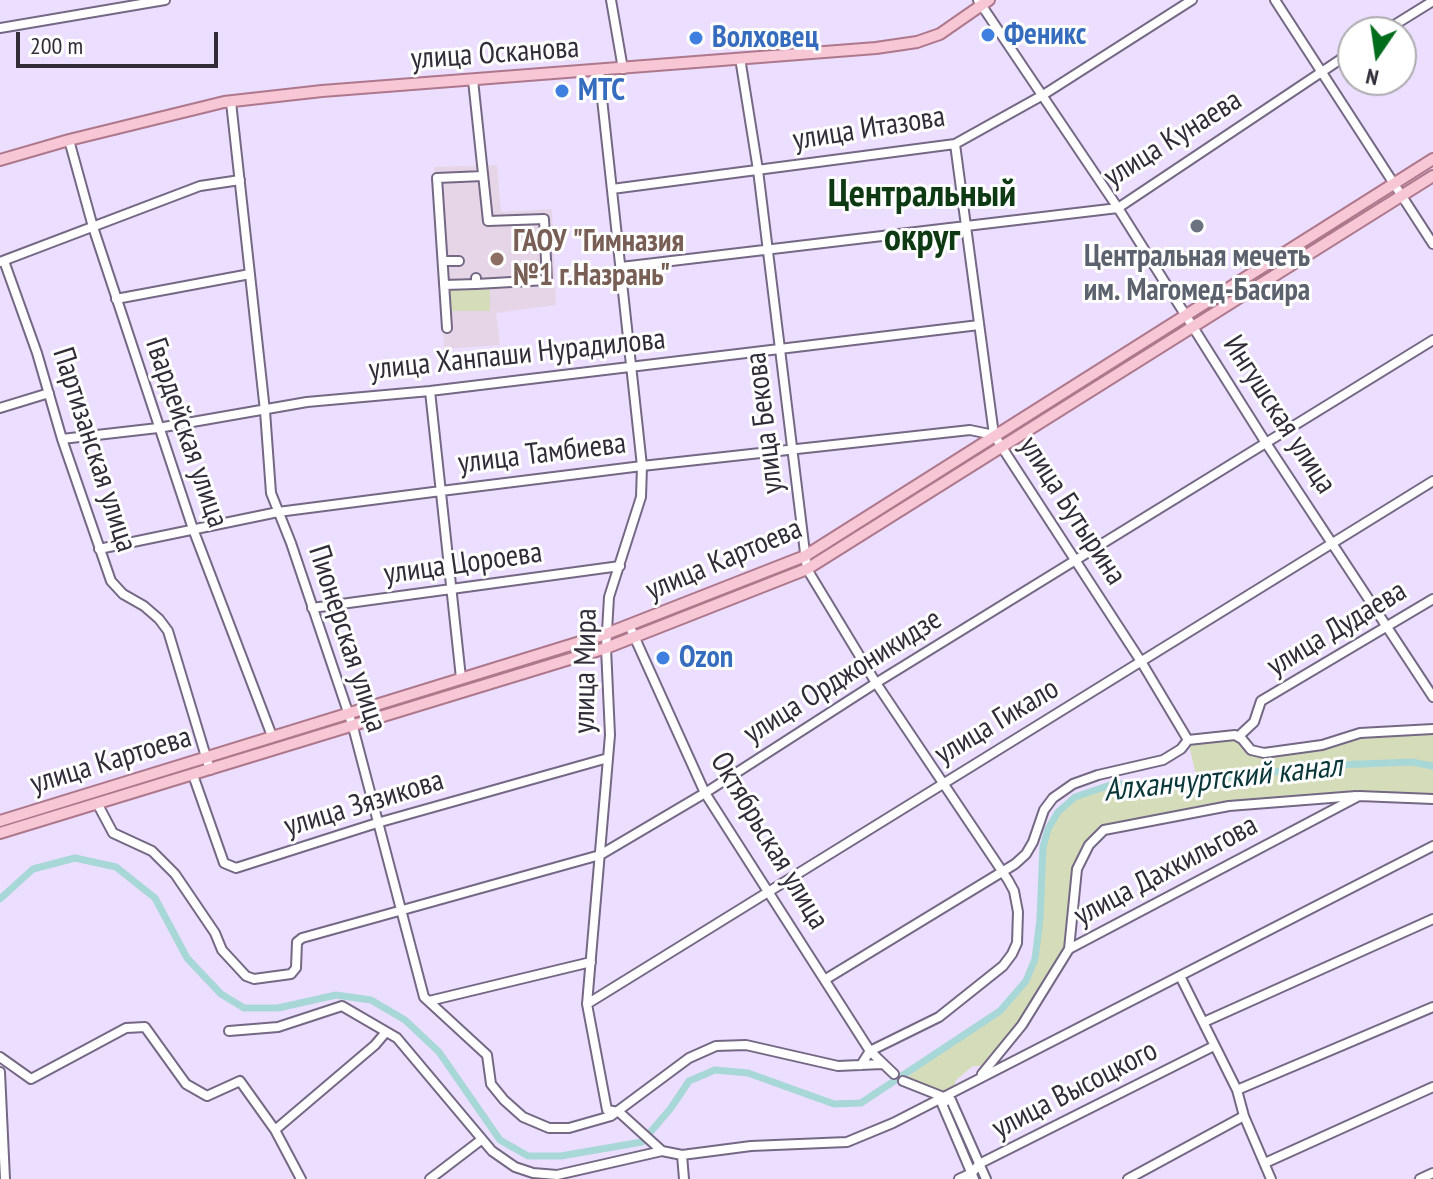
<!DOCTYPE html>
<html>
<head>
<meta charset="utf-8">
<style>
	body { margin:0 }
	#map { position:relative; width:1433px; height:1179px; overflow:hidden; background:#ecdefe; font-family:"PT Sans Narrow",sans-serif }
	canvas { display:block }
	.north { position:absolute; left:1337px; top:16px; width:80px; height:80px; box-sizing:border-box; background:#fff; border:2px solid #adabaf; border-radius:50%; rotate:193deg; font-size:22px; font-weight:700; line-height:32px; text-align:center; color:#312c38 }
	.north::after { content:''; display:block; margin:auto; width:28px; height:36px; background:#006c1c; clip-path:polygon(50% 0,100% 100%,50% 72%,0 100%) }
	.scale { position:absolute; left:16px; top:32px; width:202px; height:36px; box-sizing:border-box; border:4px solid #312c38; border-top:0; padding-left:10px; font-size:24px; line-height:28px; white-space:nowrap; color:#312c38; -webkit-text-stroke:6px #fff; paint-order:stroke }
</style>
</head>
<body>
<div id="map">
<canvas width="1433" height="1179"></canvas>
<div class="north">N</div>
<div class="scale">200 m</div>
</div>
<script>
const ctx = document.querySelector('canvas').getContext('2d');
ctx.lineJoin = 'round';
function fillPath(path, color) { ctx.fillStyle = color; ctx.fill(path, 'evenodd'); }
const toPath = rows => new Path2D(rows.map(r => 'M' + r).join(''));
function stroke(path, color, width, dash) { ctx.strokeStyle = color; ctx.lineWidth = width; ctx.lineCap = dash ? 'butt' : 'round'; ctx.setLineDash(dash || []); ctx.stroke(path); }
function write(font, color, halo, rows, align = 'center') {
  ctx.font = font + ' "PT Sans Narrow",sans-serif'; ctx.lineWidth = 6; ctx.setLineDash([]); ctx.textBaseline = 'middle'; ctx.strokeStyle = halo; ctx.fillStyle = color; for (const [text, x, y, turn = 0] of rows) {
    ctx.save(); ctx.translate(x, y); ctx.rotate((+turn || 0) * Math.PI / 180); ctx.textAlign = isNaN(turn) ? turn : align; if (halo) ctx.strokeText(text, 0, 0); ctx.fillText(text, 0, 0); ctx.restore();
  }
}
const education = toPath([
	[497,165,501,212,552,209,556,305,496,313,500,345,444,349,434,167]
]);
const green = toPath([
	[450,289,490,289,490,311,450,311],
	[1433,729,1433,799,1359,796,1229,806,1104,830,1077,869,1069,949,1022,1025,985,1066,973,1066,956,1080,954,1088,947,1091,939,1091,905,1079,962,1034,1000,1011,1026,981,1035,959,1040,919,1043,847,1048,829,1058,812,1075,797,1113,784,1197,780,1188,740,1235,735,1248,747,1264,753,1339,738]
]);
const canal = toPath([
	[0,899,33,869,75,858,116,867,155,898,187,958,221,994,244,1008,278,1008,336,995,371,1000,405,1020,439,1052,500,1140,528,1156,561,1156,642,1142,671,1108,689,1081,715,1070,748,1073,834,1104,861,1103,1000,1011,1026,981,1035,959,1040,919,1043,847,1048,829,1058,812,1075,797,1113,784,1164,784,1336,765,1412,762,1433,766]
]);
const minor = toPath([
	[611,0,623,69],
	[978,0,1118,208,1266,443,1433,697],
	[1275,0,1433,244],
	[0,28,165,0],
	[1383,32,1433,1],
	[740,58,758,170,807,569,876,683,1008,880,1014,891,1018,912,1017,943,1012,954,1003,966,939,1017,870,1051,861,1065],
	[599,71,642,466,641,497,609,597,606,648,610,735,587,1004,607,1110,619,1112,662,1151],
	[473,80,488,221,544,219,547,280,476,284],
	[231,102,265,411,271,493,291,543,353,727,424,997,487,1055,491,1084,504,1100,523,1117,549,1128,569,1128,611,1116,689,1058,716,1046,746,1045,838,1066,882,1064],
	[69,140,93,227,193,529,272,736],
	[955,144,994,435,1142,663,1188,740],
	[612,189,955,144,1043,95,1192,0],
	[4,261,37,353,62,439,111,581,123,594,144,606,159,619,168,631,210,770],
	[443,261,459,261],
	[0,262,200,186,240,180],
	[621,267,1118,208,1353,51],
	[444,285,476,284,476,278],
	[116,299,250,274],
	[447,328,437,178,483,176],
	[430,391,461,678],
	[0,408,49,393],
	[62,439,158,428,307,402,430,391,979,325],
	[99,549,278,512,441,491,642,466,970,430,994,435],
	[312,608,620,566],
	[629,625,705,793,870,1051,894,1074],
	[1239,736,1254,722,1261,701,1433,599],
	[193,775,224,863,236,868,377,823,608,758],
	[97,803,113,833,152,851,175,874,215,933,222,950,246,976,254,979,291,974,296,968,297,942,302,938,600,855,705,793,876,683,1433,340],
	[1069,949,1077,869,1089,845,1104,830,1229,806,1356,796],
	[1180,976,1237,1090,1244,1116,1271,1179],
	[826,979,1015,864,1026,854,1033,842,1044,810,1053,798,1073,784,1098,775,1163,760,1181,749,1188,740,1235,735,1242,739,1251,750,1264,753,1322,745,1360,733,1433,729],
	[429,1001,591,962],
	[587,1004,1433,481],
	[1204,1022,1433,919],
	[229,1031,278,1027,342,1006,397,1038,492,1151,515,1167,533,1173,557,1175,662,1151,682,1155,751,1146,847,1142,893,1123,1433,846],
	[0,1057,31,1079,126,1028,145,1027,186,1084,207,1096,240,1081,275,1130,301,1179],
	[0,1072,5,1179],
	[982,1074,1022,1025,1069,949,1359,796,1433,799],
	[903,1081,951,1100,986,1179],
	[1237,1090,1433,1007],
	[946,1101,942,1104,974,1179],
	[275,1130,375,1045,386,1032],
	[682,1155,684,1179],
	[1265,1163,1433,1087],
	[430,1179,481,1140],
	[959,1179,972,1173,979,1164,1214,1046],
	[1128,1179,1244,1116],
	[1420,1179,1433,1173]
]);
const major = toPath([
	[0,160,69,140,224,102,322,91,876,48,917,42,940,34,989,0],
	[0,821,606,634,805,556,1433,159],
	[0,833,606,648,807,569,1433,176]
]);
const markers = [
	[988,35,8,"#3f7fe0"],
	[696,38,8,"#3f7fe0"],
	[562,91,8,"#3f7fe0"],
	[1197,226,8,"#6b7280"],
	[497,259,8,"#8d6e63"],
	[663,658,8,"#3f7fe0"]
];
const shopNames = [
	["Феникс",1004,35],
	["Волховец",712,38],
	["МТС",578,91],
	["Ozon",679,658]
];
const streetNames = [
	["улица Осканова",495,54,-4],
	["улица Итазова",869,129,-9],
	["улица Кунаева",1173,139,-32],
	["улица Ханпаши Нурадилова",517,355,-6],
	["Ингушская улица",1279,415,57],
	["улица Бекова",765,423,-97],
	["Гвардейская улица",186,433,71],
	["Партизанская улица",94,450,72],
	["улица Тамбиева",542,454,-7],
	["улица Бутырина",1072,511,57],
	["улица Картоева",724,560,-23],
	["улица Цороева",463,564,-8],
	["улица Дудаева",1337,629,-31],
	["Пионерская улица",347,639,72],
	["улица Мира",586,671,-89],
	["улица Орджоникидзе",843,677,-32],
	["улица Гикало",997,722,-31],
	["улица Картоева",111,761,-17],
	["улица Зязикова",364,804,-17],
	["Октябрьская улица",769,841,59],
	["улица Дахкильгова",1166,871,-28],
	["улица Высоцкого",1075,1090,-27]
];
const educationNames = [
	["ГАОУ \"Гимназия",513,242],
	["№1 г.Назрань\"",513,276]
];
const worshipNames = [
	["Центральная мечеть",1197,257],
	["им. Магомед-Басира",1197,291]
];
const waterNames = [
	["Алханчуртский канал",1223,779,-6]
];
const districtNames = [
	["Центральный",922,195],
	["округ",922,239]
];
fillPath(education, '#e5d5e7');
fillPath(green, '#d5dcba');
stroke(canal, '#a8d7d7', 7);
stroke(minor, '#746884', 12);
stroke(major, '#ae788c', 14);
stroke(minor, '#fff', 8);
stroke(major, '#f7c7d5', 10);
for (const [x, y, r, color] of markers) { const dot = new Path2D(); dot.arc(x, y, r, 0, 2 * Math.PI); ctx.fillStyle = color; ctx.fill(dot); stroke(dot, '#fff', 3); }
write('bold 30px', '#366cbe', '#fff', shopNames, 'left');
write('30px', '#312c38', '#fff', streetNames);
write('bold 30px', '#785e54', '#fff', educationNames, 'left');
write('bold 30px', '#5b616d', '#fff', worshipNames);
write('italic 32px', '#093638', '#fff', waterNames);
write('bold 38px', '#0d3913', '#fff', districtNames);
</script>
</body>
</html>
